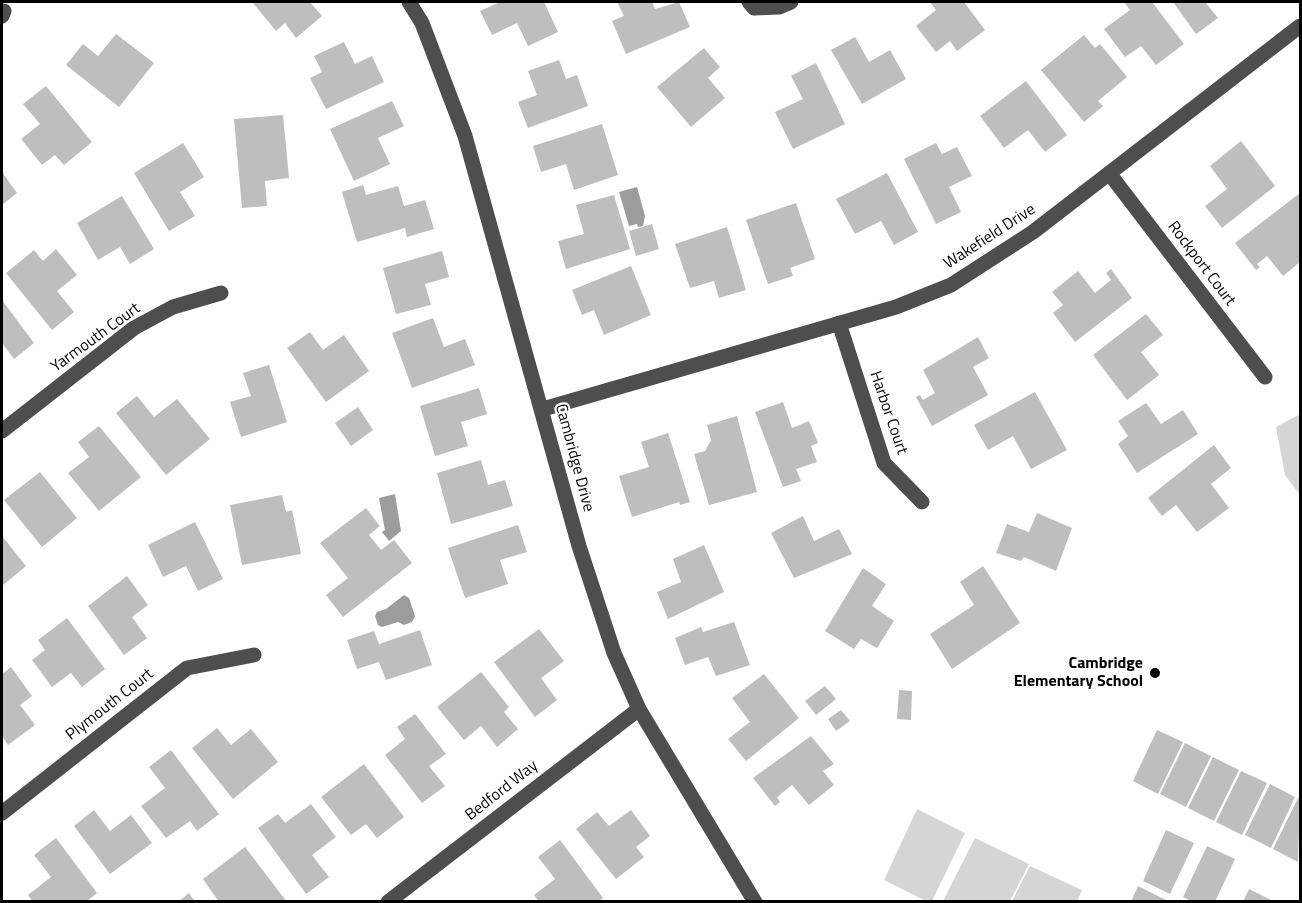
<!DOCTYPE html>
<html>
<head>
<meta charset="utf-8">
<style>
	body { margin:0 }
	#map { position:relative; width:1302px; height:903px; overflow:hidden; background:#fff; font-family:"Titillium Web",sans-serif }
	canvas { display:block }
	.frame { position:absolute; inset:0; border:3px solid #000; pointer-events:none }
</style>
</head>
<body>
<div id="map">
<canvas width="1302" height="903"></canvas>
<div class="frame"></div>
</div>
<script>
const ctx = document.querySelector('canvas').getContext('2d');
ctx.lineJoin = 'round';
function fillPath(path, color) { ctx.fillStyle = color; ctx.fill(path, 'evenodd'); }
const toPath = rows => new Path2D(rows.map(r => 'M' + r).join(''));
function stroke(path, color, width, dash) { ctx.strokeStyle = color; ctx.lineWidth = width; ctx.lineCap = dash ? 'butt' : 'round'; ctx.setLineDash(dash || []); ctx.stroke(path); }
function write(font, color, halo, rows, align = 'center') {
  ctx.font = font + ' "Titillium Web",sans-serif'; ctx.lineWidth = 4.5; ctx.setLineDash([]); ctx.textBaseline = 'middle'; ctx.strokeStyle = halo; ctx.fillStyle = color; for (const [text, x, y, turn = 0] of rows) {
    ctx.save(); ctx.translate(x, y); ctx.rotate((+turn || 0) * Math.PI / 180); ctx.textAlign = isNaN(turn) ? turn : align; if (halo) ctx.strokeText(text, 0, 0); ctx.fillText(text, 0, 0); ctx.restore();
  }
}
const green = toPath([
	[1300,414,1300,495,1285,475,1276,427],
	[917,809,965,833,932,901,926,901,884,880],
	[975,838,1029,864,1010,901,943,901],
	[1030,866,1082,890,1077,901,1012,901]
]);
const water = toPath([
	[637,187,645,216,643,226,638,227,637,224,629,226,619,192],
	[395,494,401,531,389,541,382,532,385,530,379,498],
	[404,595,409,598,415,616,412,622,404,625,398,622,382,627,378,625,375,616,377,612,386,609]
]);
const building = toPath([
	[256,2,310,2,322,16,296,38,285,23,276,31,253,3],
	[500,2,544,2,558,32,528,46,517,23,492,35,480,11],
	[617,2,652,2,655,9,679,2,690,27,626,54,612,21,624,16],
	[930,2,964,2,985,30,957,51,950,41,936,52,916,26,936,10],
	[1124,2,1152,2,1184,44,1156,65,1141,46,1125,57,1104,29,1130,10],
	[1173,2,1205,2,1218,18,1196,34],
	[116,34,154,63,119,107,66,65,83,44,98,56],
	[1084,35,1095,48,1100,44,1127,77,1098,101,1103,106,1084,122,1041,70],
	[855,37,869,62,890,50,906,79,862,104,831,50],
	[344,42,355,64,372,56,384,82,326,109,310,78,322,72,314,56],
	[704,48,720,67,708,78,725,98,691,127,657,87],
	[559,60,566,79,577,75,588,106,528,128,518,102,537,95,528,71],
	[816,63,845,124,793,149,775,112,803,99,791,76],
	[1026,81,1067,135,1045,152,1028,130,1004,148,980,116],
	[46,86,92,142,64,165,55,155,42,165,21,139,40,124,23,104],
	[392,101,404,126,378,138,390,164,354,181,330,129],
	[283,115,289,178,265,181,267,206,242,208,234,119],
	[602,124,618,175,574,190,566,164,541,172,533,146],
	[1241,141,1275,186,1222,228,1205,206,1227,189,1210,166],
	[183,143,204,177,180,192,195,216,169,231,134,173],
	[936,143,942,154,957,147,972,176,949,187,961,212,936,224,904,159],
	[2,172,17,193,2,205],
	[887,173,918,232,894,245,881,221,855,234,836,199],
	[363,185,366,195,398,186,404,206,425,200,434,229,407,237,405,228,357,242,342,192],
	[1300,193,1300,262,1283,276,1267,256,1257,264,1260,267,1256,270,1235,243],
	[614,195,630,249,566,269,558,241,584,234,576,205],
	[122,196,154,249,130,264,120,247,98,260,77,223],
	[796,203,815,259,790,268,793,276,768,284,746,220],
	[652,224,659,249,636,256,629,231],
	[727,227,746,290,719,298,714,281,690,288,675,244],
	[56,249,77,275,57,291,74,312,52,330,6,273,34,250,43,261],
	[442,251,449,277,425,284,431,305,396,314,383,268],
	[631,266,651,315,604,335,594,310,582,315,572,290],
	[1111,269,1132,298,1075,342,1053,313,1063,305,1052,292,1078,271,1095,293,1111,280,1106,273],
	[2,300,34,343,14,359,2,343],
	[1146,314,1163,335,1141,352,1159,375,1127,400,1093,355],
	[433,318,444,347,465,339,475,365,412,388,392,333],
	[310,332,323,350,344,335,369,371,326,402,287,348],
	[978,337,989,358,973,367,988,395,932,426,916,397,920,395,923,400,935,393,923,370],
	[269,365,287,422,241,437,230,402,251,396,243,373],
	[479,388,487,414,461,422,468,446,435,456,420,406],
	[1035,392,1067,450,1031,469,1013,436,988,450,974,425],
	[137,396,154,417,177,399,210,439,166,475,116,413],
	[783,402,792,428,809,421,818,443,811,446,817,462,796,469,801,481,783,487,755,412],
	[1146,403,1161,424,1183,410,1198,434,1137,473,1118,444,1128,436,1118,421],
	[358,407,373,430,351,446,335,423],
	[737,416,757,492,709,505,694,454,705,451,711,440,707,425],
	[99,426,141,477,99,511,68,473,89,457,78,442],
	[668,433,690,502,680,505,679,502,632,517,619,476,649,467,641,442],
	[1214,445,1231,468,1211,484,1229,508,1197,532,1176,505,1162,516,1148,498],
	[481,460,488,485,505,480,513,506,451,524,437,473],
	[40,472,77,518,42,547,4,500],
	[282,495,286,512,292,510,301,554,242,565,230,505],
	[366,508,380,526,369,535,381,550,394,540,412,563,343,617,326,595,348,578,320,543],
	[1037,513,1072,528,1056,571,1024,557,1021,561,996,553,1007,524,1029,532],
	[803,516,814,541,839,529,852,554,794,578,771,533],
	[195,522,223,579,198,591,186,566,163,577,148,545],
	[518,525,527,552,500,560,508,584,465,598,448,548],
	[2,536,26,566,2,586],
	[704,545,724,592,668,619,657,592,681,582,673,559],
	[983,566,1020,623,952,669,930,634,974,605,960,582],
	[863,568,886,584,872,606,894,621,877,648,861,639,854,649,825,631],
	[127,576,148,605,132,617,147,638,124,655,88,606],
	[67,618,105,669,82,687,71,673,52,687,32,660,45,650,38,640],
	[734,622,750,665,716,676,708,657,685,665,675,638,701,627,703,632],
	[539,629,564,661,541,678,557,700,535,717,494,662],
	[420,630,432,665,386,680,379,662,357,669,347,640,374,631,379,644],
	[11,667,32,696,20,705,35,725,8,745,2,736,2,674],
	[481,672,509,707,504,712,518,729,497,747,481,726,464,740,437,707],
	[764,674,799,718,746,761,728,739,750,722,732,698],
	[825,686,836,699,816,715,805,701],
	[899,690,912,691,911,720,897,719],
	[841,710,850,721,836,731,828,719],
	[415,714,446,754,429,766,445,786,422,803,385,755,405,739,397,727],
	[217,728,231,745,251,729,278,762,233,799,192,748],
	[1157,730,1183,742,1158,794,1133,781],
	[811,736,834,764,823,771,834,785,809,805,792,785,777,797,780,802,775,806,753,778],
	[1185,743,1211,756,1186,807,1160,794],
	[171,750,219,814,197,831,190,821,166,838,141,806,165,788,149,767],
	[1213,757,1239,770,1214,821,1188,808],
	[364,764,404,817,377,838,366,824,351,835,321,797],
	[1241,771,1267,783,1242,835,1216,822],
	[1270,784,1295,797,1271,848,1245,835],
	[1298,798,1300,799,1298,862,1273,849],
	[311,804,336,837,312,855,329,877,306,894,258,828,278,814,285,823],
	[94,810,110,831,131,815,152,843,110,874,74,826],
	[631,810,650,836,636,847,644,857,616,879,576,829,597,812,609,826],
	[1166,830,1194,843,1170,894,1143,881],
	[56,838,97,893,86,902,33,902,28,895,51,877,34,855],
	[560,840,603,898,599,902,539,902,534,895,555,879,538,857],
	[1207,846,1235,859,1215,902,1193,902,1183,897],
	[245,847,287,902,219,902,203,879],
	[1138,886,1170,902,1131,902],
	[1249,889,1275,902,1243,902],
	[189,893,195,902,178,902]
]);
const minor = toPath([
	[409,2,422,23,465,136,579,546,614,653,639,709,755,902],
	[749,2,754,8,779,7,791,2],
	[2,16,4,11],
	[1109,173,1265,377],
	[839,323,884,463,922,502],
	[543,409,896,307,951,285,1033,232,1300,26],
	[2,431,134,328,173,307,221,293],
	[2,813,187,668,254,655],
	[388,902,639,709]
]);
const markers = [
	[1155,673,6,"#000"]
];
const streetNames = [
	["Wakefield Drive",990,237,-33],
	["Rockport Court",1201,264,53],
	["Yarmouth Court",96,338,-36],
	["Harbor Court",888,413,71],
	["Cambridge Drive",574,458,75],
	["Plymouth Court",110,705,-38],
	["Bedford Way",502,791,-38]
];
const poiNames = [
	["Cambridge",1143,664],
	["Elementary School",1143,682]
];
fillPath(green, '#d5d5d5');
fillPath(water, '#9c9c9c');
fillPath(building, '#bebebe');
stroke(minor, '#4e4e4e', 15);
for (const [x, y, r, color] of markers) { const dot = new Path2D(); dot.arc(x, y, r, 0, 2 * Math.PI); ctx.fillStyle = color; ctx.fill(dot); stroke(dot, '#fff', 2); }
write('16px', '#000', '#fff', streetNames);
write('bold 16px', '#000', '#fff', poiNames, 'right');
</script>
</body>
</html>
